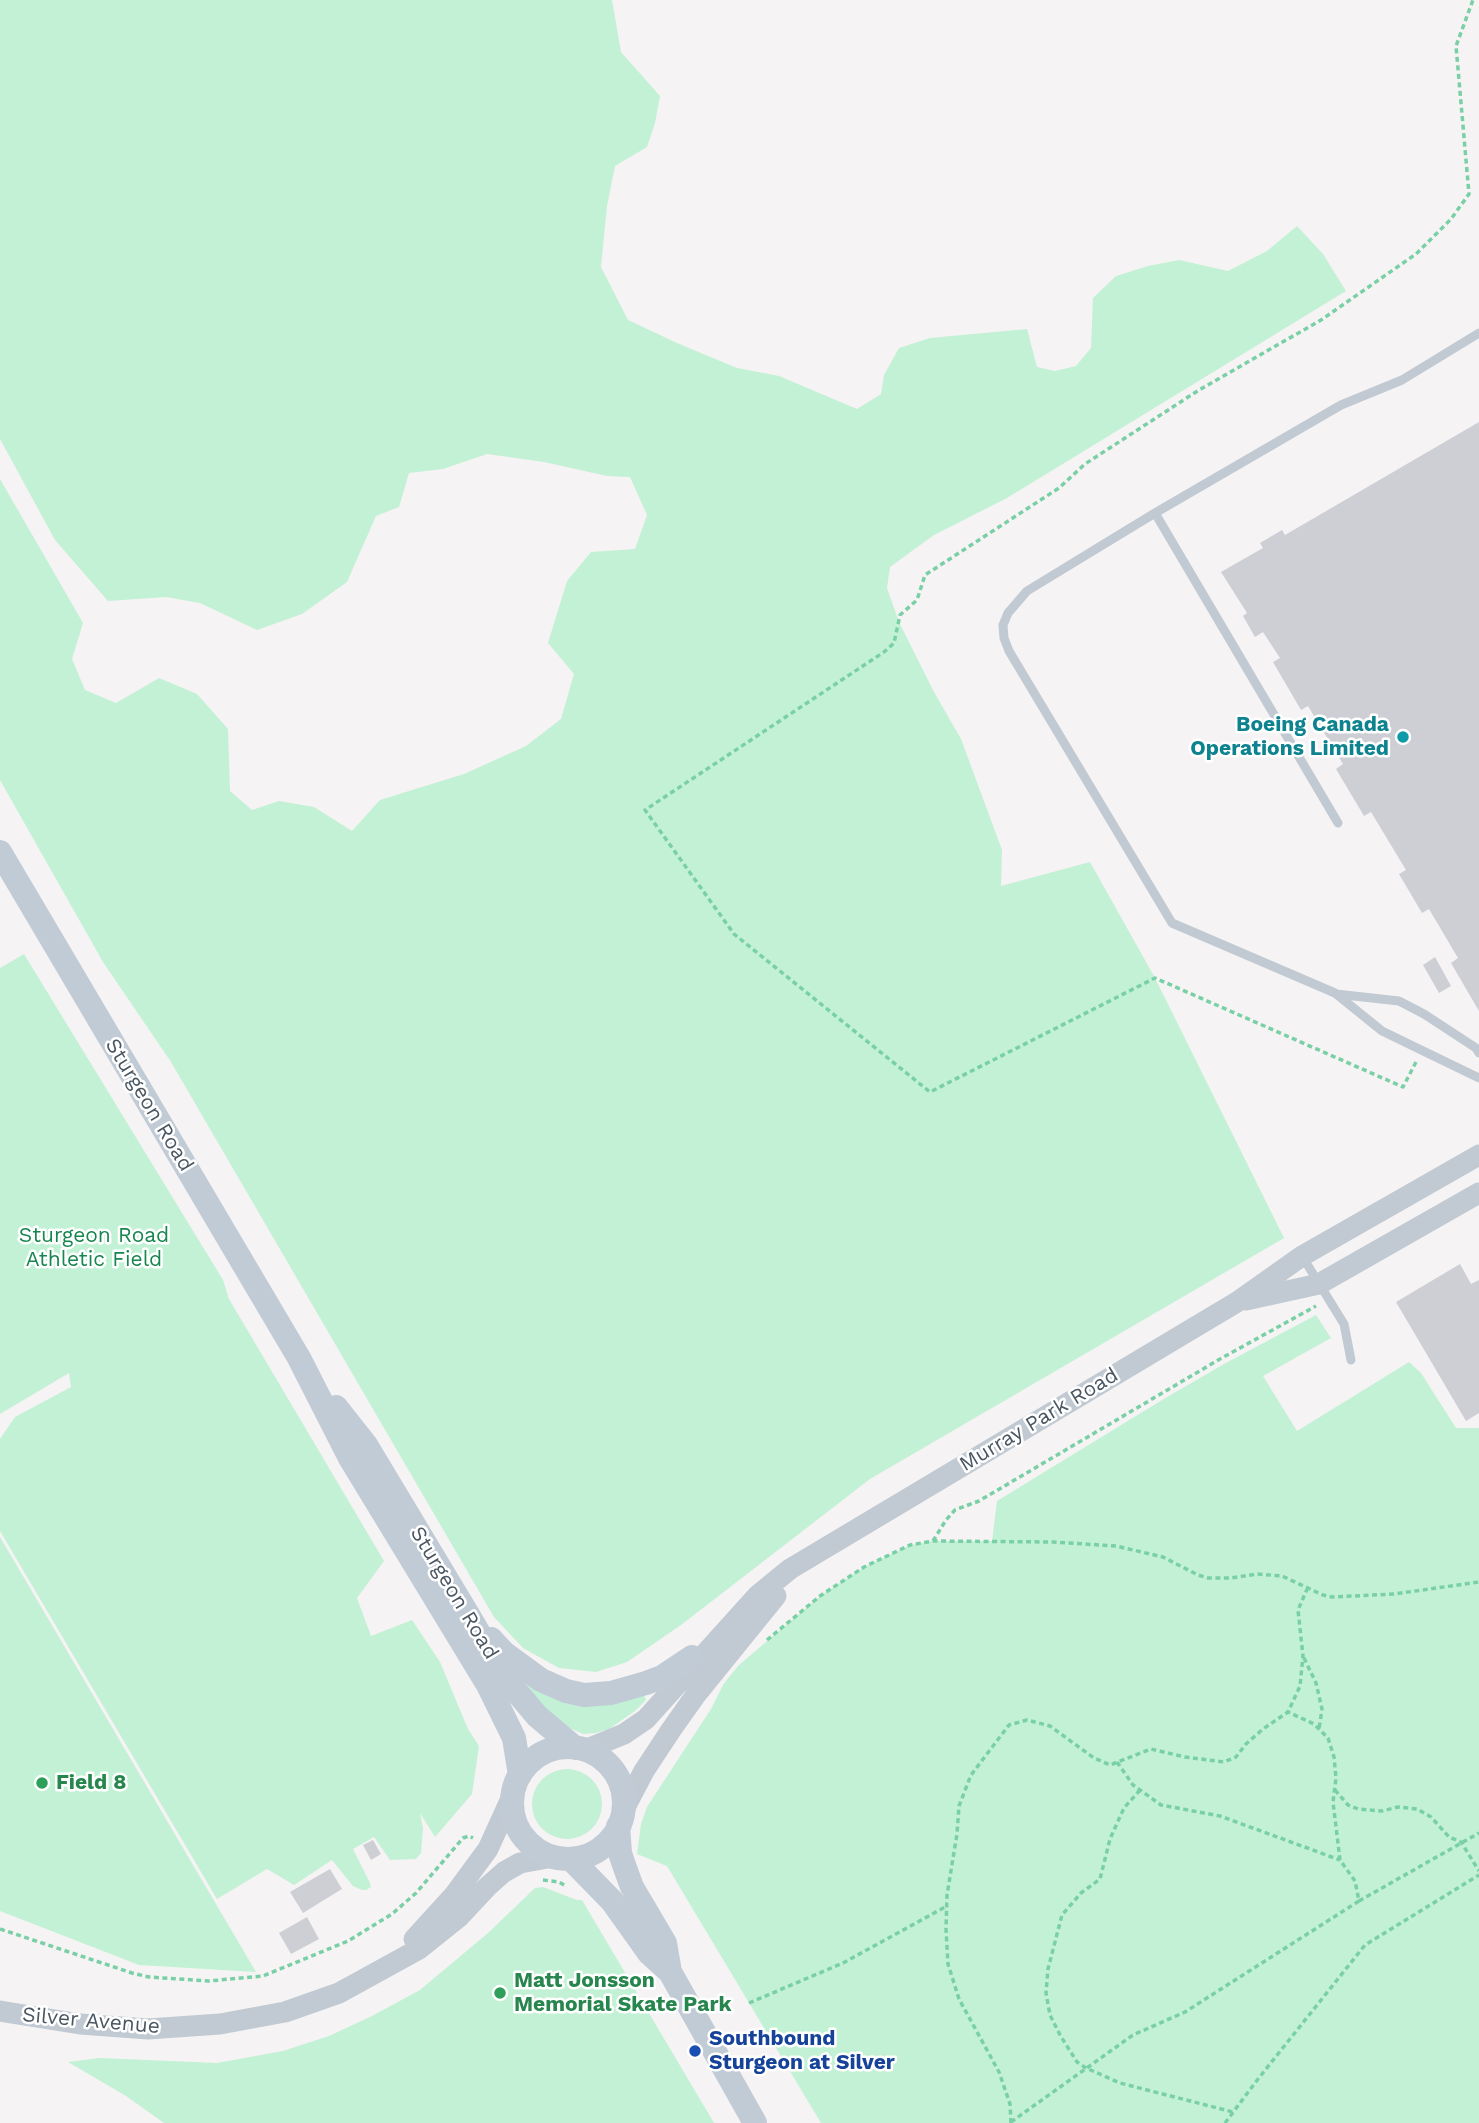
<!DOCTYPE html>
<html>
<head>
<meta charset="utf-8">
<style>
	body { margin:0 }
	canvas { display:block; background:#f5f3f3 }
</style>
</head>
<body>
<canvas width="1479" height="2123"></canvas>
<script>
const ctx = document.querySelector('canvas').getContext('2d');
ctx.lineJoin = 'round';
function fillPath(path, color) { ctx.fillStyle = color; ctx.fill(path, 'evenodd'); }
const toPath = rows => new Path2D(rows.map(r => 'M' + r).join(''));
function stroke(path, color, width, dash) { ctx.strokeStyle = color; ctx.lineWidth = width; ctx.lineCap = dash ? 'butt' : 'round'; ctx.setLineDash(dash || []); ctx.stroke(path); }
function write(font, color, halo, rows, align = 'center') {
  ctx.font = font + ' "Work Sans",sans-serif'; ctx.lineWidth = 5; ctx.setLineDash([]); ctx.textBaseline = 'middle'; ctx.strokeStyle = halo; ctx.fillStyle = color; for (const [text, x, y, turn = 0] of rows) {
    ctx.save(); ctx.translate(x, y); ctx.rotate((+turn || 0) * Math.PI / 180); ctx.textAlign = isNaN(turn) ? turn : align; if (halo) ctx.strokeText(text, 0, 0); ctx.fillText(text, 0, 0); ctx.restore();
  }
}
const green = toPath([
	[0,0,612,0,621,52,660,96,655,123,647,147,615,166,607,206,601,267,628,320,677,343,737,368,779,376,857,409,881,394,884,375,899,348,930,338,1027,329,1037,367,1055,371,1076,366,1091,348,1093,298,1116,276,1148,266,1179,260,1228,271,1267,251,1297,226,1323,254,1346,291,1007,498,934,535,890,567,887,588,899,622,934,692,961,739,1002,850,1001,886,1090,862,1155,978,1284,1238,870,1479,681,1625,627,1662,596,1672,559,1668,523,1648,494,1617,171,1062,103,962,0,780,0,479,83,623,72,659,85,690,116,703,159,678,197,694,228,729,230,791,252,810,279,801,314,807,352,831,380,800,464,774,526,746,561,719,574,674,548,643,567,581,591,552,635,549,647,515,630,477,607,476,544,462,487,454,443,469,409,473,399,507,376,516,347,582,302,614,257,630,200,603,166,597,108,601,55,540,0,439],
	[24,954,223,1280,229,1299,384,1561,357,1598,371,1636,412,1620,440,1662,468,1729,479,1746,472,1794,435,1837,420,1813,423,1828,421,1853,416,1859,390,1860,374,1837,353,1849,370,1883,371,1887,366,1890,362,1890,353,1886,332,1860,294,1885,267,1869,217,1899,0,1531,0,1439,15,1417,71,1387,69,1373,0,1414,0,968],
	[1316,1315,1331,1338,1263,1376,1297,1431,1409,1362,1421,1373,1456,1428,1479,1428,1479,2123,821,2123,667,1866,637,1854,641,1824,647,1807,711,1709,723,1685,729,1677,739,1665,820,1596,864,1567,910,1545,933,1541,992,1541,997,1501,1162,1400,1224,1364],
	[0,1537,256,1972,139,1965,0,1911],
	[525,1683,644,1695,646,1700,635,1711,609,1729,595,1733,583,1734,567,1727,541,1705],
	'532 1804a35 35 0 1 1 70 0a35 35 0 1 1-70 0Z',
	[543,1887,577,1900,582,1900,714,2123,164,2123,126,2096,68,2062,99,2058,217,2063,283,2051,329,2036,372,2016,420,1990,488,1933,535,1888]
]);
const building = toPath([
	[1479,422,1479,1011,1451,963,1458,958,1429,909,1422,913,1399,874,1406,870,1371,812,1364,816,1336,769,1343,764,1308,706,1301,710,1273,662,1280,658,1263,632,1255,637,1243,616,1247,613,1221,572,1263,548,1260,543,1282,530,1285,535],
	[1435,957,1451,986,1439,993,1423,965],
	[1460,1264,1471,1284,1479,1280,1479,1413,1466,1421,1396,1302],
	[373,1840,381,1854,371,1860,363,1845],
	[330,1869,342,1889,303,1913,290,1892],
	[307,1917,319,1939,291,1954,279,1933]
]);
const path = toPath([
	[1416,1062,1403,1087,1155,978,930,1092,734,934,645,810,884,652,894,643,900,615,917,600,925,575,1059,488,1085,464,1199,390,1321,320,1416,254,1451,219,1469,194,1456,46,1473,0],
	[933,1541,946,1520,955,1510,979,1501,1220,1359,1316,1306],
	[767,1640,820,1596,864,1567,910,1545,933,1541,1053,1542,1116,1546,1163,1557,1198,1575,1208,1578,1231,1578,1257,1574,1282,1576,1323,1595,1332,1597,1394,1594,1479,1582],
	[1304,1658,1316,1683,1322,1709,1319,1729],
	[1117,1762,1133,1785,1161,1805,1220,1816,1340,1860],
	[1140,1790,1124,1808,1110,1839,1100,1879,1081,1893,1062,1915,1048,1969,1046,1993,1050,2015,1060,2035,1077,2062,1086,2068,1120,2083,1233,2112],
	[1335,1790,1348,1805,1358,1809,1382,1811,1398,1807,1417,1809,1431,1817,1449,1837,1461,1842,1479,1871],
	[543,1880,559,1882,566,1886],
	[1359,1901,1479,1833],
	[0,1929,132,1973,149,1977,209,1981,263,1976,348,1941,392,1914,416,1893,463,1838,469,1836,473,1838],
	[749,2003,843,1963,947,1906],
	[1011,2122,1133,2035,1185,2012,1359,1901,1355,1881,1340,1860,1333,1802,1336,1778,1334,1757,1328,1738,1314,1724,1288,1712],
	[1011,2123,1010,2104,999,2072,959,1999,948,1964,946,1929,947,1895,957,1834,959,1806,971,1775,1009,1725,1027,1720,1050,1726,1094,1758,1110,1765,1151,1749,1185,1757,1224,1762,1236,1757,1246,1744,1263,1729,1288,1712,1300,1686,1303,1656,1298,1610,1308,1587],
	[1225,2123,1258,2079,1365,1945,1479,1875]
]);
const service = toPath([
	[1479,333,1402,380,1341,405,1155,513,1027,591,1008,613,1003,625,1004,638,1009,651,1172,923,1335,993,1382,1031,1479,1078],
	[1155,513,1338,823],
	[1336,994,1399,1001,1424,1014,1476,1048,1479,1053],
	[1302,1256,1344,1324,1351,1360]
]);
const tertiary = toPath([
	[1246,1300,1319,1284,1479,1193],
	[585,1750,624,1734,646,1719,757,1596,790,1569,1237,1302,1302,1256,1479,1155],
	[623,1811,644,1771,671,1730,695,1696,776,1596],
	[414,1939,455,1894,488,1849,513,1794],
	[0,2011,80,2024,148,2029,220,2024,285,2012,339,1993,419,1949,459,1917,487,1887,504,1872,520,1863,553,1857]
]);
const secondary = toPath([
	[0,852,299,1358,350,1458,488,1685,514,1738,520,1775],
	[336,1407,366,1445,470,1618,505,1678,537,1716,575,1748],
	[491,1639,504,1653,541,1680,566,1691,584,1695,611,1693,646,1683,662,1677,692,1657],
	'512 1803a56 56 0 1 1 112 0a56 56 0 1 1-112 0Z',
	[618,1826,620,1853,624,1865,632,1887,665,1943,670,1972,755,2123],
	[571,1859,612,1901,649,1953,670,1972]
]);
const markers = [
	[1403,737,7,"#0f9aa8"],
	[42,1783,7,"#2e9e5b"],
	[500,1993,7,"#2e9e5b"],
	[695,2051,7,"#1a4fb4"]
];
const cultureNames = [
	["Boeing Canada",1389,725],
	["Operations Limited",1389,749]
];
const streetNames = [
	["Sturgeon Road",149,1105,59],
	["Murray Park Road",1039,1420,-31],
	["Sturgeon Road",454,1593,59],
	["Silver Avenue",91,2021,5]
];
const parkNames = [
	["Sturgeon Road",94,1236],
	["Athletic Field",94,1260]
];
const leisureNames = [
	["Field 8",56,1783],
	["Matt Jonsson",514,1981],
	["Memorial Skate Park",514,2005]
];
const transitNames = [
	["Southbound",709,2039],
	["Sturgeon at Silver",709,2063]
];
fillPath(green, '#c3f1d5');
fillPath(building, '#cdcfd5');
stroke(path, '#7ad0a6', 3.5, [5, 3.5]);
stroke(service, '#c1cad2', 9);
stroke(tertiary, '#c1cad2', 21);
stroke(secondary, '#c1cbd6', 24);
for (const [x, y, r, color] of markers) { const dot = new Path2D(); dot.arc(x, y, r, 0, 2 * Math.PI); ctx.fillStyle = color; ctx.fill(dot); stroke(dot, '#fff', 2.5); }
write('bold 21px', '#0d838f', '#fff', cultureNames, 'right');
write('21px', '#4a5661', '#fff', streetNames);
write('21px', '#17864f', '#fff', parkNames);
write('bold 21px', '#27864d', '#fff', leisureNames, 'left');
write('bold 21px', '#164399', '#fff', transitNames, 'left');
</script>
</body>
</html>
